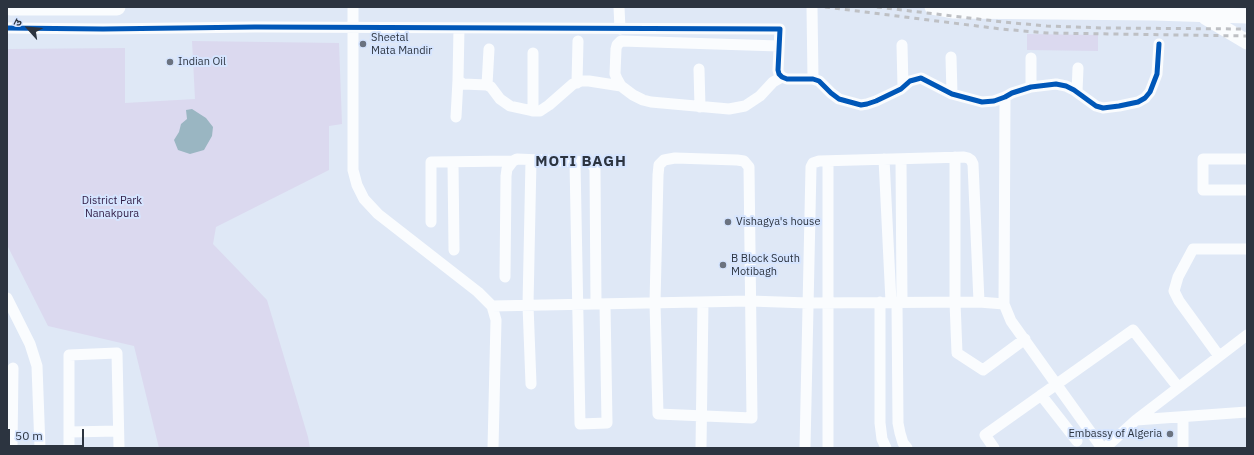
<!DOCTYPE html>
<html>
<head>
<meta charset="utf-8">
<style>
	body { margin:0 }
	#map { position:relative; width:1254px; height:455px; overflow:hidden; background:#dfe8f6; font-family:"IBM Plex Sans","Noto Sans Devanagari",sans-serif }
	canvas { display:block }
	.frame { position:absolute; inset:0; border:8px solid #2c3440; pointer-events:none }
	.north { position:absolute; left:8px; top:8px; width:40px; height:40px; -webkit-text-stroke:3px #d6e5ff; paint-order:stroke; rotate:297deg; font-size:11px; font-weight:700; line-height:16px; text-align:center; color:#2c3440 }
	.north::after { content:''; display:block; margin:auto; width:14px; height:18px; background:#2c3440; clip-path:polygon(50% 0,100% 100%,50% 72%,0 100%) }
	.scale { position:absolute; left:8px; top:429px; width:76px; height:18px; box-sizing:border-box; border:2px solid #2c3440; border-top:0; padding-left:5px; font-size:12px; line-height:14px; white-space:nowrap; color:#2c3440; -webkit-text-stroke:3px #d6e5ff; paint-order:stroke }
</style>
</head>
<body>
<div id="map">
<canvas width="1254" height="455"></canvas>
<div class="frame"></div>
<div class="north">उ</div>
<div class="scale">50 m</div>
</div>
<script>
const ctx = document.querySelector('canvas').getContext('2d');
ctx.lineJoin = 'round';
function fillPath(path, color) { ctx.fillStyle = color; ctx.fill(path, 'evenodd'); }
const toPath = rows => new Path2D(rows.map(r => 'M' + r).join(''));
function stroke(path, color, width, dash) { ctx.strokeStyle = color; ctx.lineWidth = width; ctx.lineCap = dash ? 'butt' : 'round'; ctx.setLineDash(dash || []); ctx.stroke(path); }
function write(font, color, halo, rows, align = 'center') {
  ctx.font = font + ' "IBM Plex Sans",sans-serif'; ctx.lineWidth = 4; ctx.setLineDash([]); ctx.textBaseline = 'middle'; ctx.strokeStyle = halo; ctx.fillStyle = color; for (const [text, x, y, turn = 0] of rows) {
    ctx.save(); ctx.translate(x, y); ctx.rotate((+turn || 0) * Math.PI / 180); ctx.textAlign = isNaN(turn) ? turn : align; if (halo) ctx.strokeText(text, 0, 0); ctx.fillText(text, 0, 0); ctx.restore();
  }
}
const green = toPath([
	[1027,34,1098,35,1098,51,1027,50],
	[192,41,339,43,342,124,329,126,329,170,216,227,213,244,267,300,308,437,310,448,159,448,134,346,48,326,7,245,7,49,125,48,125,103,195,99]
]);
const water = toPath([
	[192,109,206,118,213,127,212,136,204,150,190,154,178,150,174,140,179,132,181,124,187,119,186,110]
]);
const street = toPath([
	[353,7,353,170,357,185,364,199,378,214,478,292,492,306,496,320,493,448],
	[619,7,620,29],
	[812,7,813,79],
	[7,28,103,29,255,27,780,29,778,70,779,74,782,77,787,79,813,79,819,81,831,93,839,99,861,105,867,104,876,101,901,89,910,81,921,78,952,94,982,102,994,101,1005,97,1012,93,1031,87,1056,84,1066,86,1074,90,1096,106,1103,108,1119,106,1138,102,1145,98,1150,92,1157,74,1159,44],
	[459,28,458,80,463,84,487,85,491,87,500,99,510,106,533,111,540,111,549,105,573,84,581,81,589,81,621,86],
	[902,45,903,87],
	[779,46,621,41,617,45,616,49,615,74,617,79,621,86,633,95,643,100,651,102,729,109,745,106,760,96,773,82,782,77],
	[951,57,952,94],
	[699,69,700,107],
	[577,83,578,41],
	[487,85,489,49],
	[1031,87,1031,58],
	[1077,92,1078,68],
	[1005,97,1004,304,1011,321,1102,448],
	[533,111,533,53],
	[456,117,458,80],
	[955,157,955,302,957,353,983,370,1025,339],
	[675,158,737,160,744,161,749,167,752,418,658,414,655,303,658,175,659,165,664,160,675,158],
	[884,159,891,302],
	[901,159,902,302],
	[1247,159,1203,159,1203,190,1247,190],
	[531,160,528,305,531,384],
	[453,162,454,250],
	[575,162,580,424,607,423,605,304],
	[431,222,431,162,513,161],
	[505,277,506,176,507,169,513,161,517,159,587,162,592,164,595,169,596,304],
	[7,298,30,344,37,366,40,448],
	[880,302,880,423,882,439,886,448],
	[897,302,898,423,900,433,903,443,907,448],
	[492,306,750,301,808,303,979,302,1004,304],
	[1219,356,1179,301,1174,291,1178,277,1193,249,1247,249],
	[1041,395,1077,441],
	[1183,417,1183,448],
	[1136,420,1247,335],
	[69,432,118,431],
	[12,448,13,368],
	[69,448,69,355,117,353,119,448],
	[701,448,703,302],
	[805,448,811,167,813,163,819,161,964,157,968,158,971,160,973,164,979,302],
	[828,448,828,161],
	[994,448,985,435,1133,330,1178,387],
	[1105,448,1136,420,1247,412]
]);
const secondary = toPath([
	[932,7,954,11,1154,13,1247,16],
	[1205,17,1247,42]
]);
const primary = toPath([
	[10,7,117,7]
]);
const rail = toPath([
	[825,7,1001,29,1047,33,1247,36],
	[877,7,1003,22,1047,26,1104,28,1247,29]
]);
const cycleway = toPath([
	[7,28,103,29,255,27,780,29,778,70,779,74,782,77,787,79,813,79,819,81,831,93,839,99,861,105,867,104,876,101,901,89,910,81,921,78,952,94,982,102,994,101,1005,97,1012,93,1031,87,1056,84,1066,86,1074,90,1096,106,1103,108,1119,106,1138,102,1145,98,1150,92,1157,74,1159,44]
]);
const markers = [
	[363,44,4,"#6b7380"],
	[170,62,4,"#6b7380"],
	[728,222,4,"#6b7380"],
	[723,265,4,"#6b7380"],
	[1170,434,4,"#6b7380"]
];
const poiNames = [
	["Sheetal",371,38],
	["Mata Mandir",371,51],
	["Indian Oil",178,62],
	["Vishagya's house",736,222],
	["B Block South",731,259],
	["Motibagh",731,272],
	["Embassy of Algeria",1162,434,"right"]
];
const parkNames = [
	["District Park",112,201],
	["Nanakpura",112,214]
];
const districtNames = [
	["MOTI BAGH",581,162]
];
fillPath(green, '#dbd9ef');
fillPath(water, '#9ab6c2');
stroke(street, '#fafcfe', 11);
stroke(secondary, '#fafcfe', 15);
stroke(primary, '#fafcfe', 17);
stroke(rail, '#bec0c4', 3, [5, 5]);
stroke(cycleway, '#0057b8', 5);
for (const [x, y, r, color] of markers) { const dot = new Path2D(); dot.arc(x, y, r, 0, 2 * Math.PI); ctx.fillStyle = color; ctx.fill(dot); stroke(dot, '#d6e5ff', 1.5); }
write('11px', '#2c3440', '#d6e5ff', poiNames, 'left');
write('11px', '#332149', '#d6e5ff', parkNames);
ctx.letterSpacing = '1px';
write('bold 15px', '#2c3440', '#d6e5ff', districtNames);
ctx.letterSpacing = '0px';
</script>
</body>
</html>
